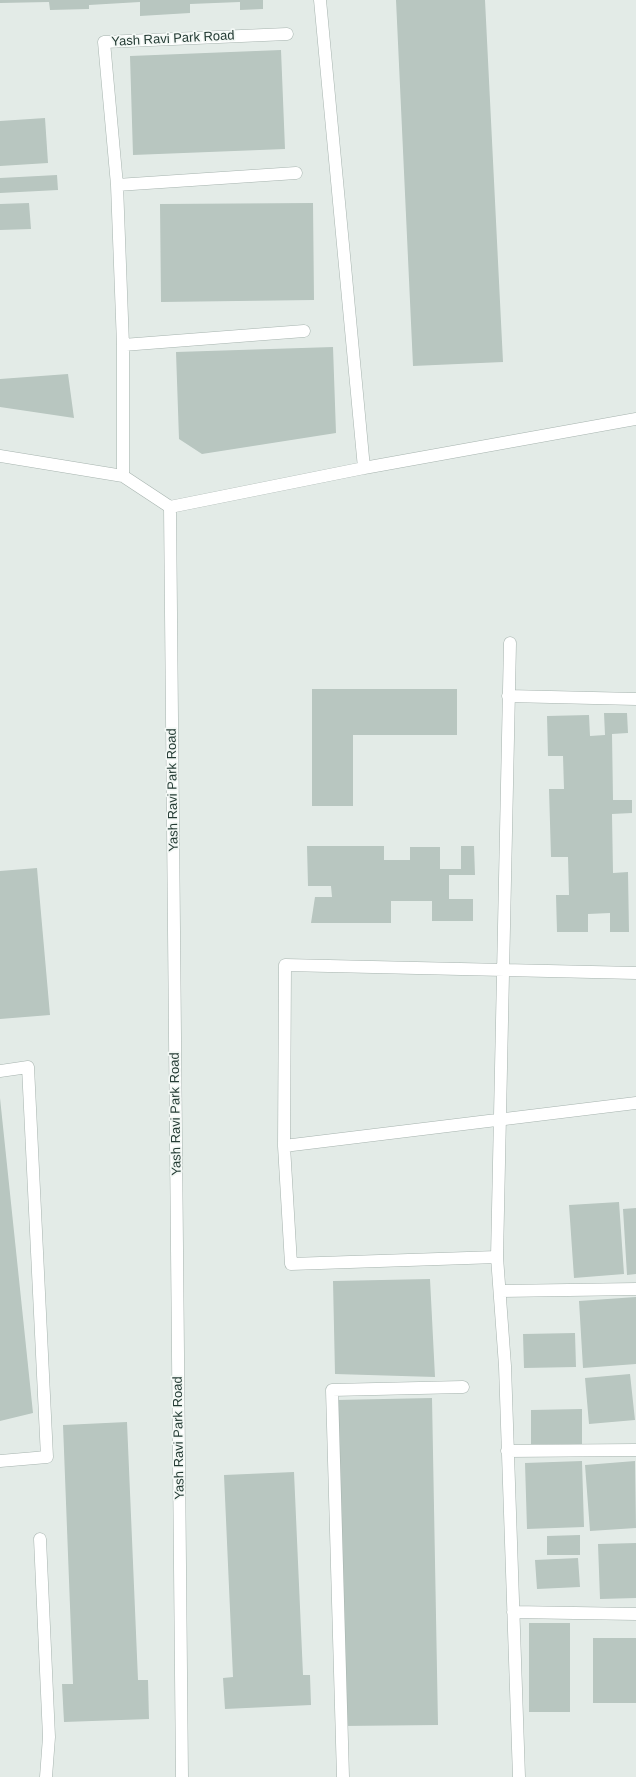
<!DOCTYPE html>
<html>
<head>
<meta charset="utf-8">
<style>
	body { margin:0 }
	canvas { display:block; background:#e3ebe7 }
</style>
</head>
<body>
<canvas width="636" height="1777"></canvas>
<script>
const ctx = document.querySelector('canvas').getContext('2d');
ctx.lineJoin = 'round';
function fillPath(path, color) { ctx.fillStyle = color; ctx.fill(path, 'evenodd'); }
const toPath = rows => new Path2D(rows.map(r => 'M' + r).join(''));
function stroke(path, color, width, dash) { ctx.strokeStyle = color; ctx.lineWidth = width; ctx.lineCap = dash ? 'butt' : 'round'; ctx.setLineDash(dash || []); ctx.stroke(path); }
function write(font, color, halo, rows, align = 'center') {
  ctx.font = font + ' Arial,sans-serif'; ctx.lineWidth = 3.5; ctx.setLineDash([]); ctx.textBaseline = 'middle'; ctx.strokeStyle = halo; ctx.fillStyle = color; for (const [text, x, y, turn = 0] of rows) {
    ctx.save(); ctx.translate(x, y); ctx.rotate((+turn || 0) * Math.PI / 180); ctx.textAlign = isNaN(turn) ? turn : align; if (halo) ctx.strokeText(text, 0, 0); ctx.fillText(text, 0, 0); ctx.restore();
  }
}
const building = toPath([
	[0,0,263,0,263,9,240,10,240,2,190,4,190,13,140,16,140,2,89,5,89,9,50,10,49,2,0,3],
	[396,0,485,0,503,362,413,366],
	[281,50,285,149,133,155,130,56],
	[45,118,48,163,0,166,0,121],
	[57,175,58,190,0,193,0,178],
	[29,203,31,229,0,230,0,204],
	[313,203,314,300,161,302,160,204],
	[333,347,336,433,202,454,179,439,176,352],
	[68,374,74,418,0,407,0,379],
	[312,689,457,689,457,735,353,735,353,806,312,806],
	[604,713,627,713,628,733,612,734,613,800,632,800,632,813,612,814,613,873,628,872,629,932,610,932,610,913,588,914,588,932,557,932,556,895,569,895,568,857,551,857,549,789,564,789,563,756,548,756,547,716,589,715,590,736,605,735],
	[307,846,384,846,384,860,410,860,410,847,440,847,440,869,461,869,461,846,474,846,475,875,449,875,449,899,473,899,473,921,432,921,432,901,391,901,391,923,311,923,315,897,332,897,331,886,308,886],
	[37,868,50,1015,0,1019,0,871],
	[0,1098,33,1413,0,1421],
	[619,1202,624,1274,574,1278,569,1205],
	[636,1208,636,1274,627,1275,623,1209],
	[430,1279,435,1377,335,1374,333,1281],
	[636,1297,636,1364,583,1368,579,1301],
	[575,1333,576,1367,524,1368,523,1334],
	[630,1374,635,1420,589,1424,585,1378],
	[432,1398,438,1725,342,1726,336,1400],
	[582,1409,582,1444,531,1444,531,1410],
	[127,1422,138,1680,148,1680,149,1719,64,1722,62,1684,73,1684,63,1425],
	[582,1461,584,1527,527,1529,525,1463],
	[635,1461,636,1528,590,1531,585,1465],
	[294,1472,303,1675,310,1675,311,1705,225,1709,223,1678,233,1677,224,1475],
	[580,1535,580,1555,547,1555,547,1536],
	[636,1543,636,1598,600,1599,598,1544],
	[578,1558,580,1587,537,1589,535,1560],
	[529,1623,570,1623,570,1712,529,1712],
	[593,1638,636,1638,636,1703,593,1703]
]);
const minor = toPath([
	[117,185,296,173],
	[123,345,304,331],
	[0,456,123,476,170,507],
	[364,468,636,419],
	[123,476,123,345,117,185,104,42,287,34],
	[170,507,182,1777],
	[170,507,364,468,320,0],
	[510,643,497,1257,505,1366,519,1777],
	[508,696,636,699],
	[0,1071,28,1067,47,1457,0,1461],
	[284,1146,636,1103],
	[497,1257,291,1264,284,1146,285,965,636,973],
	[501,1291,636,1289],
	[507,1451,636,1450],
	[40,1539,49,1737,46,1777],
	[513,1612,636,1614],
	[343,1777,332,1390,463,1387]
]);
const streetNames = [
	["Yash Ravi Park Road",173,39,-3],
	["Yash Ravi Park Road",173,790,-91],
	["Yash Ravi Park Road",176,1114,-91],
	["Yash Ravi Park Road",179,1438,-91]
];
fillPath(building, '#b8c6c0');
stroke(minor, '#a6b3ae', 13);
stroke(minor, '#fff', 12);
write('13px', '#243b34', '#f3f8f5', streetNames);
</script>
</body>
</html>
